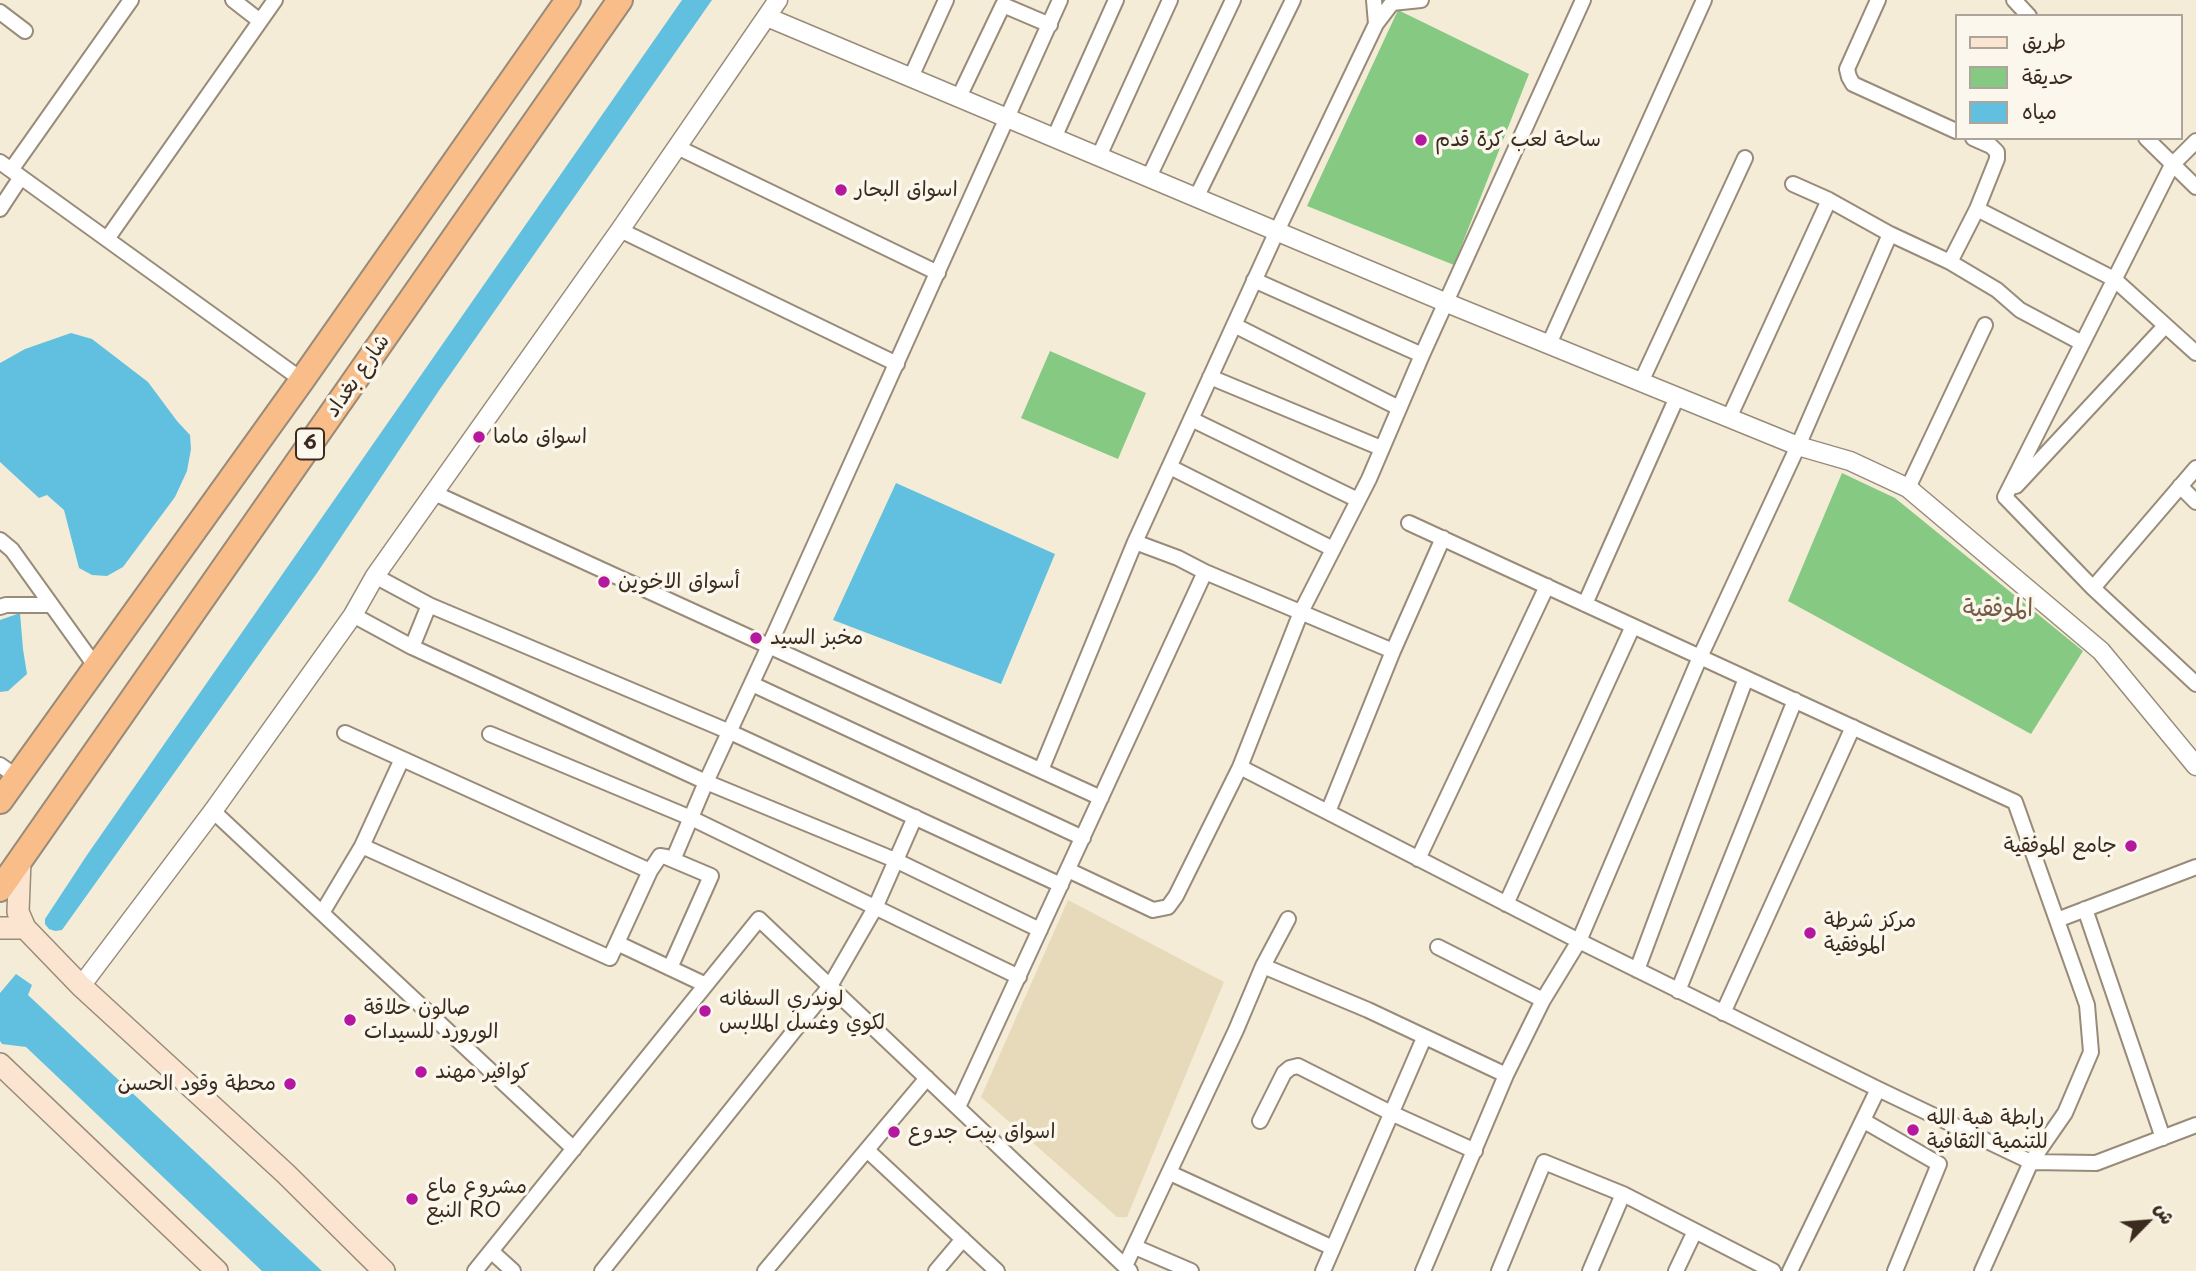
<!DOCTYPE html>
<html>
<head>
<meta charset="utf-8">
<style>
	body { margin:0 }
	#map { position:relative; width:2196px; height:1271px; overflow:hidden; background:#f5ecd7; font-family:"Playpen Sans","Playpen Sans Arabic",sans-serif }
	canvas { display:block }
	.legend { position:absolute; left:1955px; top:14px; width:228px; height:126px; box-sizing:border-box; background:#fbf7ec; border:2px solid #aea59a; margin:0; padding:9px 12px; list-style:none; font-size:21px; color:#3b2a1e }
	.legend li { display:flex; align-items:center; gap:14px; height:35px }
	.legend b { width:35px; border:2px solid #aea59a }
	.north { position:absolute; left:2112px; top:1187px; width:70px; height:70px; -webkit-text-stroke:5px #fbf7ec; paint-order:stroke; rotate:65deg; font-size:19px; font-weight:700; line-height:28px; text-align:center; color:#3b2a1e }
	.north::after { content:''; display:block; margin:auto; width:24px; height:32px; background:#3b2a1e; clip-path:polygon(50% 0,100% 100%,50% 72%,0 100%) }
</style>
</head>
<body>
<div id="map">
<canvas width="2196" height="1271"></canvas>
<ul class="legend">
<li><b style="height:9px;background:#fce5d0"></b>طريق</li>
<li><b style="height:19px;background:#85c982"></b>حديقة</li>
<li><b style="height:19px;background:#61c0df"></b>مياه</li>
</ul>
<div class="north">ش</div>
</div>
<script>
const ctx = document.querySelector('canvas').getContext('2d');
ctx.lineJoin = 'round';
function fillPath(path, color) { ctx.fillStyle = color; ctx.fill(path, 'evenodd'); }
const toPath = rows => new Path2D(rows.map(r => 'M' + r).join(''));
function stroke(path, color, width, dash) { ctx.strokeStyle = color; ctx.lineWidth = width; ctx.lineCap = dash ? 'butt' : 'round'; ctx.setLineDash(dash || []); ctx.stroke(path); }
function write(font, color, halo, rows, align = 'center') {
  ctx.font = font + ' "Playpen Sans","Playpen Sans Arabic",sans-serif'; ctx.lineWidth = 7; ctx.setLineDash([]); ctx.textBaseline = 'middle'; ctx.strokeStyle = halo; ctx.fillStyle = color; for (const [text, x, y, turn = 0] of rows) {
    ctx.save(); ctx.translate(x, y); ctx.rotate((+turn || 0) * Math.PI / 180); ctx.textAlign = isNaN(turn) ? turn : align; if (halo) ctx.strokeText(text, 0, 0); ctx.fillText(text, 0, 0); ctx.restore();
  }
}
const built = toPath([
	[1068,900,1224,982,1127,1217,1117,1217,981,1097]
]);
const green = toPath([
	[1398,10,1529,74,1454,265,1307,206],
	[1050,351,1146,393,1118,459,1021,418],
	[1842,473,1895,498,2083,651,2031,734,1788,601]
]);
const water = toPath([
	[682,0,712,0,440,389,317,573,62,930,55,931,49,929,45,924,45,919,87,855],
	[71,333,92,339,148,382,177,421,190,435,191,449,187,471,175,497,123,567,107,576,92,575,79,568,64,510,47,495,39,498,0,462,0,363,25,349],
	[896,483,1055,554,1001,684,833,620],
	[20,613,23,649,27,674,8,691,0,692,0,620],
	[16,974,32,985,28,995,322,1271,262,1271,26,1047,2,1044,0,1041,0,993]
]);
const minor = toPath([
	[233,0,260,21],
	[1374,0,1376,24],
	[1878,0,1847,69,1849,77,1853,84,1956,131],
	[2014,0,2029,16],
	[0,12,25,31],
	[911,77,946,0],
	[959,97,1003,5,1050,25],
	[1054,138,1116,0],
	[2146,138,2196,187],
	[677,147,938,273],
	[1099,156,1170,0],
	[0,162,302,380],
	[11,170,131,0],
	[1149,177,1233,0],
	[1793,184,1829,200,1890,234,1950,262,1997,290,2020,310,2082,343],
	[1196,198,1293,0],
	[0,209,21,177],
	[1977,209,2114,279,2196,353],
	[620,230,897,364],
	[107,239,275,0],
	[1950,262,1977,209,1997,159,1997,152,1991,146,1973,138],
	[1254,280,1422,355],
	[1234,325,1399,408],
	[1549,344,1704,0],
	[1210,377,1381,448],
	[1641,382,1745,158],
	[1729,418,1829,200],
	[1191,419,1358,500],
	[1170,467,1333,549],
	[2016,486,2165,326],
	[2180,486,2196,502],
	[1908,488,1985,325],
	[434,493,1101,798],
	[2005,497,2172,165,2196,141],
	[2005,497,2093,588,2196,684],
	[1409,523,2015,802,2087,1005,2091,1052,2065,1113,2031,1162,1982,1271],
	[0,540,12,550,96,667],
	[1135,542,1178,558,1205,572,1393,651],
	[375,576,429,605,730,732,1061,885],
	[2093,588,2196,468],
	[1585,604,1677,397],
	[0,607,6,605,51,605],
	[353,615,412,647,706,782,895,860,1040,930],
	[412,647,429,605],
	[752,684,1083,838],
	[345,733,650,871],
	[490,734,691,818,1019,977],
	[0,765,17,777],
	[1240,767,1579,941,1878,1089,2031,1162,2096,1163,2196,1125],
	[1041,770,1135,542,1277,231,1376,24,1392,3,1421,0],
	[213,811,574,1149],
	[1328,812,1393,651,1443,538],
	[362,846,610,958,650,871,660,856,666,857,711,876,670,968],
	[1418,859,1547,586],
	[673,860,706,782,769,646,1060,0],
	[1068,870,1153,910,1168,907,1176,896,1240,767,1301,612,1369,479,1422,355,1583,0],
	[1506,904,1633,626],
	[2085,909,2163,1138],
	[322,913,362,846,402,759],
	[2057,920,2196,867],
	[617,943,706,985],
	[1438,947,1543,1000],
	[1263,966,1368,1010,1506,1075],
	[1637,970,1746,678],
	[1678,991,1795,700],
	[1723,1013,1853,727],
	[958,1107,1205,572],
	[1260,1121,1284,1073,1290,1068,1298,1066,1391,1113,1475,1151],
	[1864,1121,1939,1164,1895,1271],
	[867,1150,997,1271],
	[1170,1173,1333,1248],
	[1135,1247,1191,1271],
	[491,1251,513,1271],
	[1125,1266,1236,1030,1263,966,1288,919],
	[475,1271,759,919,1130,1271],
	[602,1271,830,986,875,908,915,817],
	[765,1271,927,1078],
	[936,1271,963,1239],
	[1323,1271,1424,1038],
	[1423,1271,1506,1075,1543,1000,1579,941,1700,657,1798,446,1890,234],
	[1499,1271,1544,1162,1623,1194,1773,1271],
	[1590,1271,1623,1194],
	[1676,1271,1695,1231],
	[1790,1271,1878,1089]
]);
const tertiary = toPath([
	[767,17,1447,303,1798,446,1850,461,1908,488,2101,651,2196,766],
	[81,986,213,811,353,615,375,576,620,230,778,0]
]);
const secondary = toPath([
	[20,860,18,912,25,928,81,986,285,1173,384,1271],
	[0,928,25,928],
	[0,1064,217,1271]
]);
const trunk = toPath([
	[0,801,302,380,568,0],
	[0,889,620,0]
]);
const markers = [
	[1421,140,7,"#b5179e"],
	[841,190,7,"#b5179e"],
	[479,437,7,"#b5179e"],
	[604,582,7,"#b5179e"],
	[756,638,7,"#b5179e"],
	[2131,846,7,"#b5179e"],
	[1810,933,7,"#b5179e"],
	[705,1011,7,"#b5179e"],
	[350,1020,7,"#b5179e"],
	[421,1072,7,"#b5179e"],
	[290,1084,7,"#b5179e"],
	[1913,1130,7,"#b5179e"],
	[894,1132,7,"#b5179e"],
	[412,1199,7,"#b5179e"]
];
const shields = [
	[310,444,28]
];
const shieldNames = [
	["6",310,444]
];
const poiNames = [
	["ساحة لعب كرة قدم",1435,140],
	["اسواق البحار",855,190],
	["اسواق ماما",493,437],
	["أسواق الاخوين",618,582],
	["مخبز السيد",770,638],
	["جامع الموفقية",2117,846,"right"],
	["مركز شرطة",1824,921],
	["الموفقية",1824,945],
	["لوندري السفانه",719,999],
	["لكوي وغسل الملابس",719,1023],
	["صالون حلاقة",364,1008],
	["الورورد للسيدات",364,1032],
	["كوافير مهند",435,1072],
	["محطة وقود الحسن",276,1084,"right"],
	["رابطة هبة الله",1927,1118],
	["للتنمية الثقافية",1927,1142],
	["اسواق بيت جدوع",908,1132],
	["مشروع ماع",426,1187],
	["النبع RO",426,1211]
];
const streetNames = [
	["شارع بغداد",358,376,-55]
];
const quarterNames = [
	["الموفقية",1998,609]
];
fillPath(built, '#e7daba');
fillPath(green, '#85c982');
fillPath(water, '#61c0df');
stroke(minor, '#988b7a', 18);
stroke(tertiary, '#988b7a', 21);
stroke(secondary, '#988b7a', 24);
stroke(trunk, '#988b7a', 28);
stroke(minor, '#fff', 14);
stroke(tertiary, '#fff', 18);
stroke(secondary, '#fce5d0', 21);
stroke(trunk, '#f8bd89', 24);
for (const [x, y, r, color] of markers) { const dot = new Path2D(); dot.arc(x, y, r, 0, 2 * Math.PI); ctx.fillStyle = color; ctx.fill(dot); stroke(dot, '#fbf7ec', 2.5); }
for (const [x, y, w] of shields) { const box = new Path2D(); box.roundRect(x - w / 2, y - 15.5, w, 31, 5); ctx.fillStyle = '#fbf7ec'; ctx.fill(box); stroke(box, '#3b2a1e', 2); }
write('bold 19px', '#3b2a1e', null, shieldNames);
write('21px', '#3b2a1e', '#fbf7ec', poiNames, 'left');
write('21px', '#3b2a1e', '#fbf7ec', streetNames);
write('24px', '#745c46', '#fbf7ec', quarterNames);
</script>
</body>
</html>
